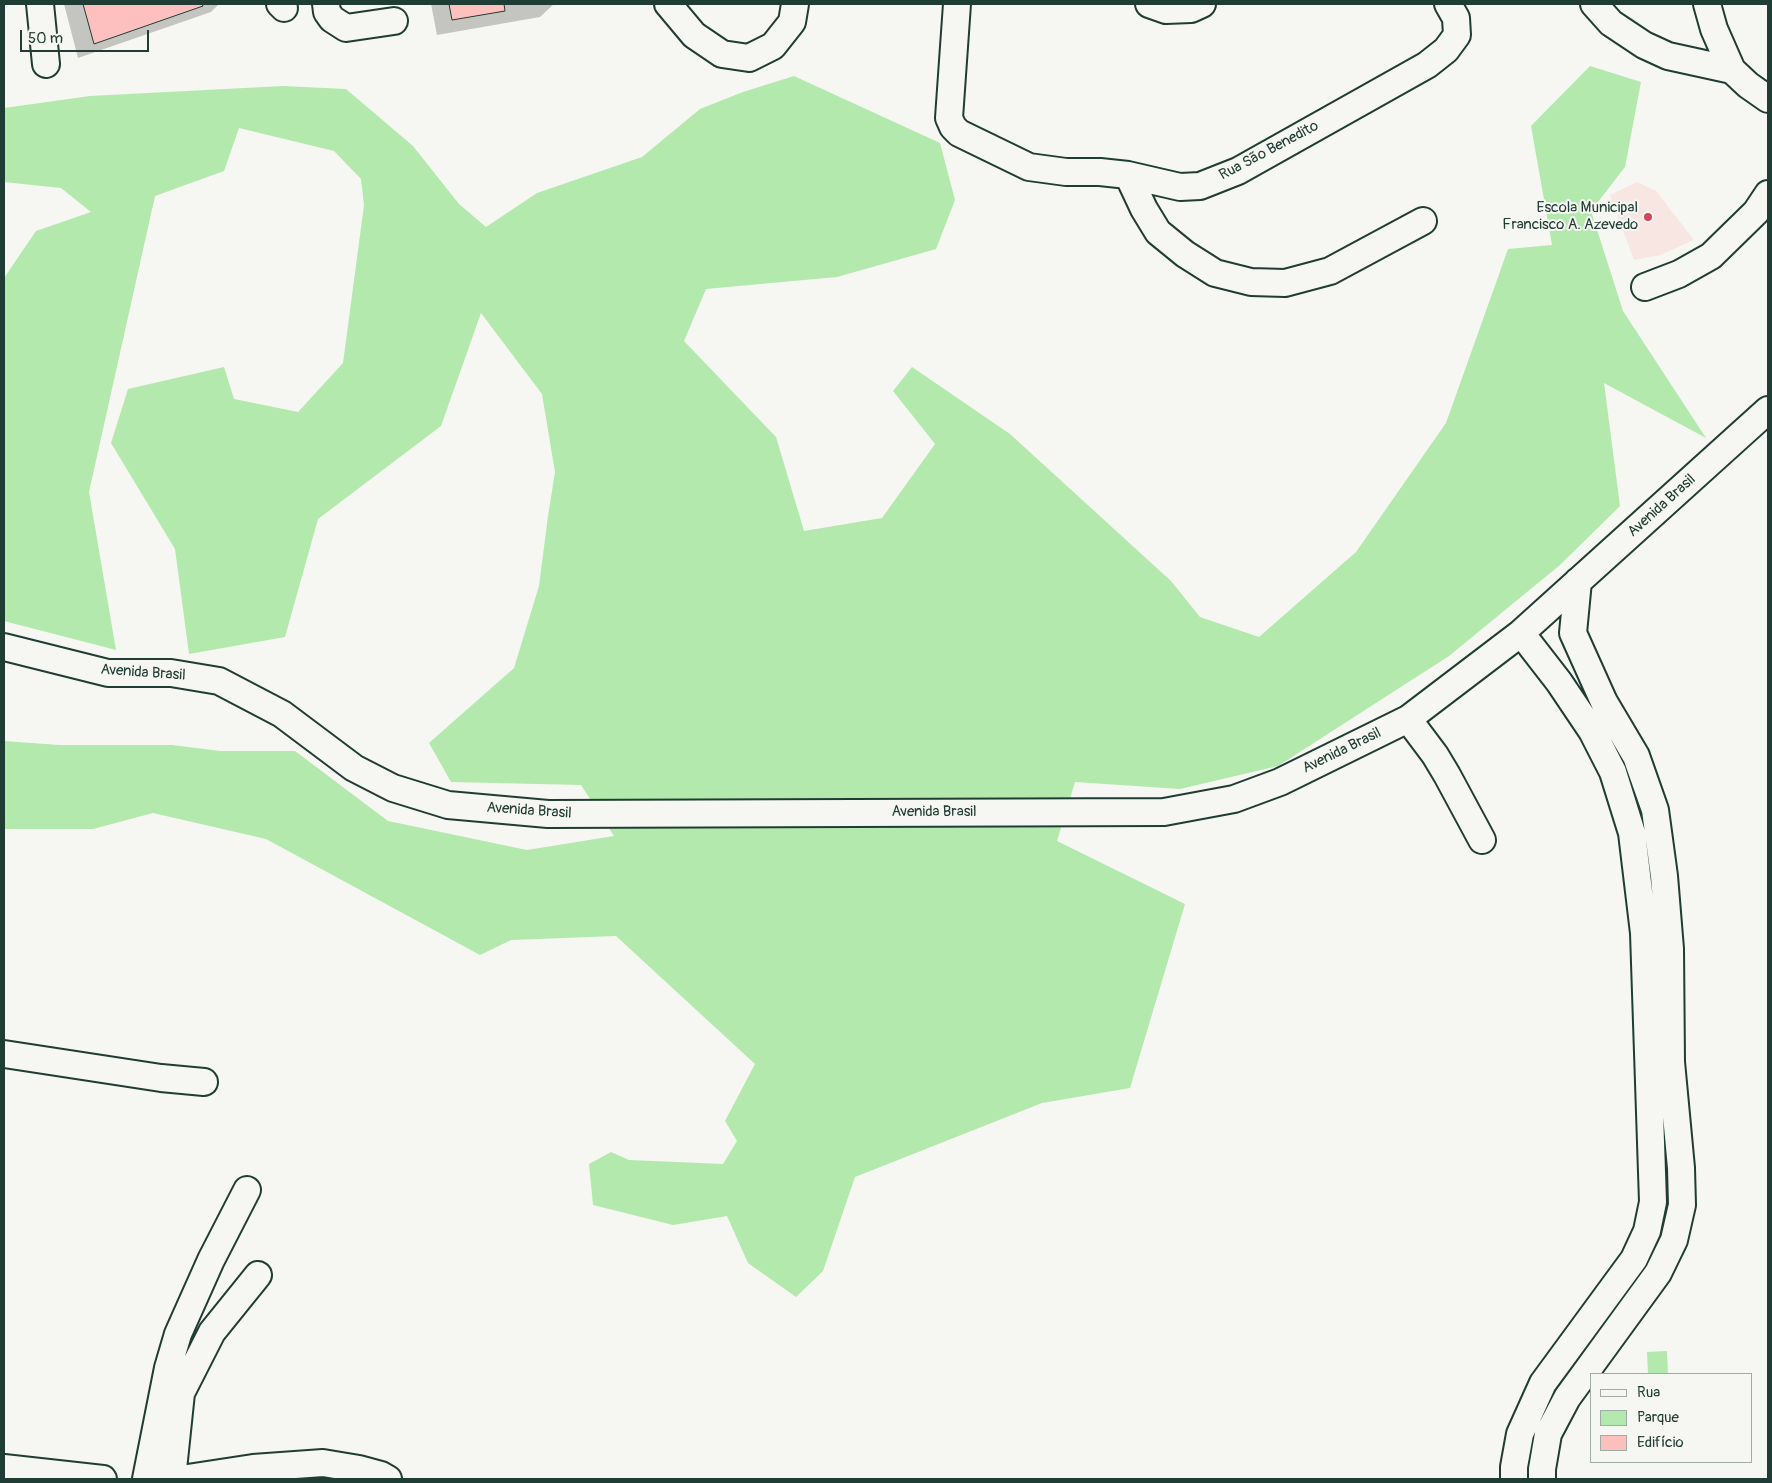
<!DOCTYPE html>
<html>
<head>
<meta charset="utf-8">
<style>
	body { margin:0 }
	#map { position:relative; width:1772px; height:1483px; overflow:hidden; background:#f6f6f2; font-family:Pangolin,sans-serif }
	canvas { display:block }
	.frame { position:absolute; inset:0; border:5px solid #1f3d34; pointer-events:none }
	.legend { position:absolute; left:1590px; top:1373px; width:162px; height:90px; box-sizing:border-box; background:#f6f6f2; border:1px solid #a0aca6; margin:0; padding:6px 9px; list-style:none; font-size:15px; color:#1f3d34 }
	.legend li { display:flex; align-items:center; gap:10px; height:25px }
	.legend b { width:25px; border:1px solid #a0aca6 }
	.scale { position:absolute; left:20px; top:30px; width:129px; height:22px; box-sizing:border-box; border:2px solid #1f3d34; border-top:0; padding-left:6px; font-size:15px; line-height:18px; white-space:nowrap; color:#1f3d34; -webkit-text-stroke:4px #f6f6f2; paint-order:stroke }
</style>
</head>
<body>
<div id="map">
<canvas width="1772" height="1483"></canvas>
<div class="frame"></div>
<ul class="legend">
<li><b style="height:6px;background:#f6f6f2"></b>Rua</li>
<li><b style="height:14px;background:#b3e9ac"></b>Parque</li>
<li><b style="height:14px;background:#fdc0be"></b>Edifício</li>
</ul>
<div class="scale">50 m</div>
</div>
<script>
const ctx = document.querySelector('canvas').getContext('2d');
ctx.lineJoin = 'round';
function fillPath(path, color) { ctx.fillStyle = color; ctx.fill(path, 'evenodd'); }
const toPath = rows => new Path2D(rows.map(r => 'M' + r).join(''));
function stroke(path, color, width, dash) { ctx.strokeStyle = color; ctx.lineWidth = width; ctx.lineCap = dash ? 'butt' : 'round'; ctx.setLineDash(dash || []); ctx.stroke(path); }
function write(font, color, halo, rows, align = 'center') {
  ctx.font = font + ' Pangolin,sans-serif'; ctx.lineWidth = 4; ctx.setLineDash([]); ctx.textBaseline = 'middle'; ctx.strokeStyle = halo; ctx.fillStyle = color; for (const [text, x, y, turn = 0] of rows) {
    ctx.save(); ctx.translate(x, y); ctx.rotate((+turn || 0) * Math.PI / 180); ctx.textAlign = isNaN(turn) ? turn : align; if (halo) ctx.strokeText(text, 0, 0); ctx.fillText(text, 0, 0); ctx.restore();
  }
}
const built = toPath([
	[1637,182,1656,191,1694,240,1660,255,1634,260,1610,195]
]);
const green = toPath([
	[1590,66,1641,82,1625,167,1591,211,1623,311,1706,438,1604,383,1620,506,1560,565,1449,656,1278,766,1180,789,1075,782,1057,841,1185,904,1130,1088,1042,1103,855,1177,823,1271,796,1297,748,1263,727,1216,673,1225,593,1205,589,1164,611,1152,629,1160,723,1164,737,1141,725,1121,755,1064,616,936,511,940,480,955,266,839,153,813,93,829,4,829,4,741,59,745,172,745,220,751,295,751,388,821,527,850,614,836,581,785,451,782,429,743,514,668,539,586,548,516,555,472,542,394,481,313,441,426,318,519,285,637,189,654,175,549,111,443,128,389,224,367,234,399,298,412,343,363,364,205,361,179,334,151,239,128,224,171,155,196,89,492,116,650,4,621,4,278,36,231,91,212,61,188,4,182,4,108,90,96,283,86,346,89,413,146,459,204,486,227,537,193,642,157,700,109,743,92,794,76,940,143,955,200,936,249,837,277,706,289,684,341,776,437,804,531,882,518,935,444,893,391,912,367,1010,434,1171,581,1200,617,1259,637,1356,552,1446,423,1508,249,1552,245,1531,126],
	[1667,1351,1668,1374,1648,1374,1647,1352]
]);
const shadow = toPath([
	[64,4,219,4,211,12,78,58],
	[431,4,554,4,540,17,437,35]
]);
const building = toPath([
	[83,4,202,4,203,6,94,44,83,4],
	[449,4,504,4,505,11,452,20,449,4]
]);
const minor = toPath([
	[40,4,46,64],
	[280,4,284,8],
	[326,4,327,12,332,19,346,28,394,21],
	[668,4,694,35,722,54,749,58,773,46,792,22,795,4],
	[957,4,949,118,953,127,959,133,1029,167,1066,172,1100,172,1128,175,1180,187,1200,186,1238,171,1427,65,1446,50,1457,35,1456,18,1448,4],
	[1149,4,1166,10,1191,9,1202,4],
	[1594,4,1611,23,1644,45,1668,56,1732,70],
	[1707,4,1714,29,1732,70,1748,85,1768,99],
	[1128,175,1144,209,1158,232,1185,254,1215,273,1251,282,1285,283,1330,271,1423,221],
	[1645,287,1679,274,1711,256,1756,212,1768,194],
	[4,647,108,673,171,673,219,681,282,714,354,768,393,788,448,805,548,814,1164,812,1234,799,1280,782,1408,719,1521,633,1768,410],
	[1408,719,1435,755,1447,775,1482,840],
	[4,1054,161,1078,204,1082],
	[4,1468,103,1479],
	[146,1479,168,1368,178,1334,211,1260,247,1190],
	[172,1479,181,1393,212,1332,258,1275],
	[181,1479,253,1468,323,1463,359,1469,381,1475,388,1479],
	[1514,1479,1514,1467,1520,1434,1543,1383,1634,1259,1647,1231,1653,1202,1644,933,1632,833,1613,772,1592,731,1559,682,1521,633],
	[1542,1479,1542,1469,1548,1434,1567,1398,1658,1273,1674,1240,1682,1205,1681,1168,1671,1062,1670,949,1664,876,1655,810,1636,756,1604,702,1573,633,1578,581]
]);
const markers = [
	[1648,217,5,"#d1495b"]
];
const streetNames = [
	["Rua São Benedito",1269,151,-28],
	["Avenida Brasil",1662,506,-42],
	["Avenida Brasil",143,673,4],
	["Avenida Brasil",1342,751,-26],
	["Avenida Brasil",529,811,4],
	["Avenida Brasil",934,812]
];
const poiNames = [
	["Escola Municipal",1638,208],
	["Francisco A. Azevedo",1638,225]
];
fillPath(built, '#f8e6e2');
fillPath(green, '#b3e9ac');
fillPath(shadow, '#0003');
fillPath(building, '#fdc0be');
stroke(building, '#1f3d34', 1);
stroke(minor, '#1f3d34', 30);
stroke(minor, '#f6f6f2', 26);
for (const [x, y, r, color] of markers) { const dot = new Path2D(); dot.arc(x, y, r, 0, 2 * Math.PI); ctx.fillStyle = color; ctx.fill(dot); stroke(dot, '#f6f6f2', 2); }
write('15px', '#1f3d34', '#f6f6f2', streetNames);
write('15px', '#1f3d34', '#f6f6f2', poiNames, 'right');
</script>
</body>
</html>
